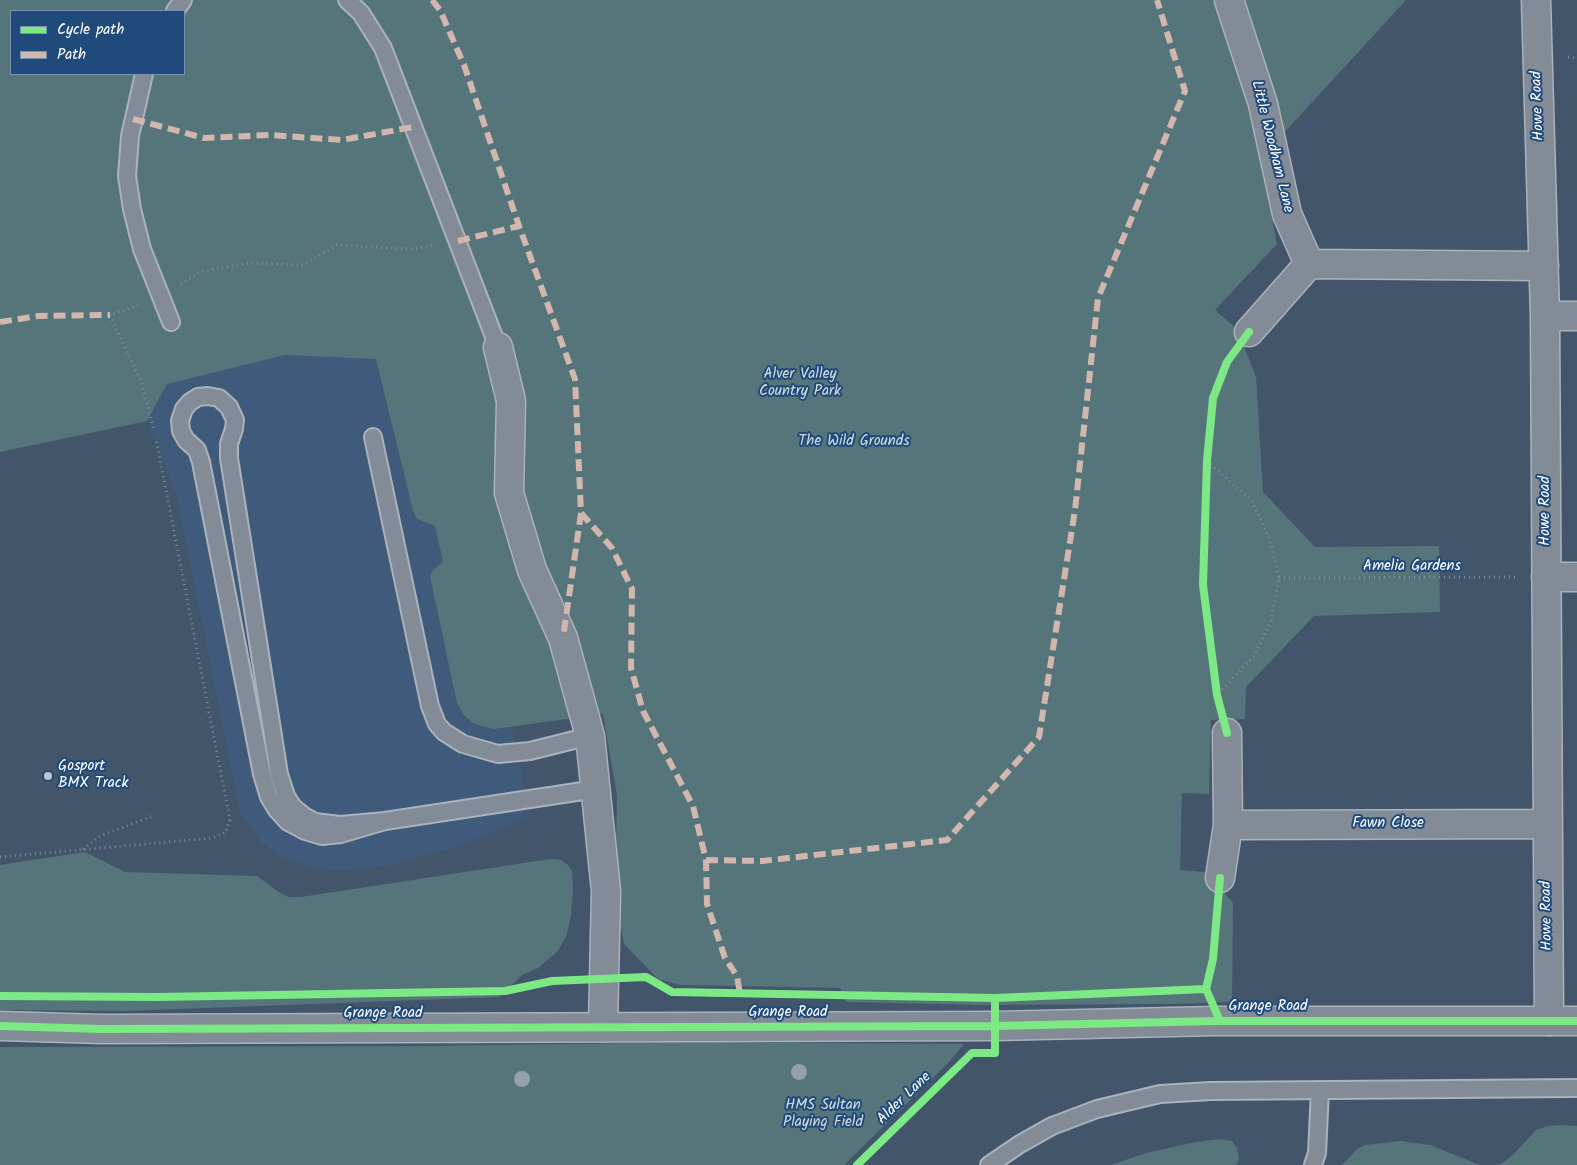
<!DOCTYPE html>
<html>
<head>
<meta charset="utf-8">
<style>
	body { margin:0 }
	#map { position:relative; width:1577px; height:1165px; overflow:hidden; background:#43556b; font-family:Kalam,sans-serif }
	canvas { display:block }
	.legend { position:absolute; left:10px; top:10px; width:175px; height:65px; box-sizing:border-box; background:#1f4a7a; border:1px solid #7992af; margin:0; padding:6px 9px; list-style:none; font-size:15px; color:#fff }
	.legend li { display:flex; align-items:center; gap:10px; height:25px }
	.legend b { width:25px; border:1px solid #7992af }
</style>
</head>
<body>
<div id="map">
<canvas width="1577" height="1165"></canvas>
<ul class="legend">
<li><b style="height:6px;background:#7ce984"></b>Cycle path</li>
<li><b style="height:6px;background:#d1b7ad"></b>Path</li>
</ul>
</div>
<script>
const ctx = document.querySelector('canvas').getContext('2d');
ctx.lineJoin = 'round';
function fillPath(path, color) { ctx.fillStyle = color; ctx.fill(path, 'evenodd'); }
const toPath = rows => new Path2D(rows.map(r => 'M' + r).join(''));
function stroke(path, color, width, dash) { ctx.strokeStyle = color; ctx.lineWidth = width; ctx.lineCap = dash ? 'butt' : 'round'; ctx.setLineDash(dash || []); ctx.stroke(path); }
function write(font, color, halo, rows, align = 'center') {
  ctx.font = font + ' Kalam,sans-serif'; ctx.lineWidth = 4; ctx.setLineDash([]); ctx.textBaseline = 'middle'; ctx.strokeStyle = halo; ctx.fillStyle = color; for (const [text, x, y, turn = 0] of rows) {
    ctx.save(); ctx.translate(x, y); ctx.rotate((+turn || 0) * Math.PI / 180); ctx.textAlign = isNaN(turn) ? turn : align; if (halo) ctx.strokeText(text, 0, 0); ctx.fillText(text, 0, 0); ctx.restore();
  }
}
const built = toPath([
	[285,355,376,359,413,511,417,519,435,526,443,562,433,570,494,729,512,727,530,816,454,848,386,866,348,870,331,870,313,867,287,859,273,852,261,842,240,812,176,493,147,421,167,384]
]);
const green = toPath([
	[0,0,1406,0,1261,158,1277,244,1215,310,1237,329,1256,377,1263,492,1315,547,1439,546,1440,612,1314,616,1246,687,1245,719,1211,720,1209,794,1182,793,1180,870,1206,872,1233,903,1232,1002,1168,1004,979,1005,846,1002,840,988,680,985,658,979,624,944,615,897,617,796,603,714,494,729,481,726,472,722,464,715,457,703,430,576,433,570,443,562,435,526,417,519,413,511,376,359,285,355,167,384,147,421,0,452],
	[11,11,184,11,184,74,11,74],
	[85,852,125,872,257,876,280,893,289,897,301,897,550,859,561,860,568,865,572,871,573,889,571,915,567,934,558,951,538,968,522,975,499,997,125,1011,0,1010,0,865],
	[701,1042,964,1044,948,1063,844,1165,0,1165,0,1047,426,1046],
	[1560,1125,1577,1126,1577,1165,1495,1165,1501,1164,1512,1156,1536,1130,1548,1126],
	[1221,1139,1232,1141,1237,1148,1239,1158,1236,1165,1111,1165,1146,1153,1196,1142],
	[1401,1141,1430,1145,1480,1165,1342,1165,1357,1149,1365,1145]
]);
const path = toPath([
	[1568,57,1577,58],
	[181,284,200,272,249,263,303,265,337,245,411,249,435,245],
	[138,305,110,315,142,384,154,430],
	[1207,461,1252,501,1270,540,1279,578,1271,621,1254,656,1217,695],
	[1279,578,1518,577],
	[83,849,100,836,153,816],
	[0,857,212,838,226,832,230,820,156,439]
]);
const service = toPath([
	[347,0,361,13,383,48,498,347],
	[175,11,183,0],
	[144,74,130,136,127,176,132,209,142,249,171,322],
	[373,437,430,706,437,724,444,732,463,744,498,754,530,751,590,736],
	[385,821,341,834,322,836,305,831,288,822,277,810,269,797,262,774,201,462,197,450,186,440,181,431,180,421,184,409,190,402,198,397,208,396,219,398,229,407,235,420,234,429,229,444,229,458,279,774,286,796,293,807,304,816,315,822,340,825,385,821,596,789],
	[989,1165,1020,1144,1052,1126,1097,1109,1160,1094,1211,1091,1577,1088],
	[1313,1165,1317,1153,1320,1090]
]);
const minor = toPath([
	[1229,0,1263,104,1287,214,1309,264,1544,266],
	[1536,0,1545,316,1549,1021],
	[1545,316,1577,316],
	[1249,332,1309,264],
	[498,347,511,401,509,493,532,570,563,638,590,736,606,891,603,1027],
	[1546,577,1577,577],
	[1227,733,1228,825,1547,824],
	[1220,878,1228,825]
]);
const tertiary = toPath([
	[0,1026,102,1029,995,1026,1216,1021,1577,1021]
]);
const quiet = toPath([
	[432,0,440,10,464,65,519,226,575,379,581,513,563,638],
	[133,119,204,138,270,135,342,140,413,127],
	[458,241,519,226],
	[0,322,38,316,110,315],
	[581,513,612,548,632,589,631,668,643,711,693,806,706,860,707,904,725,958,737,976,740,994],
	[706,860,762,861,947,840,1039,737,1075,510,1098,298,1185,91,1157,0]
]);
const cycleway = toPath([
	[1227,733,1217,695,1203,585,1207,461,1213,398,1227,362,1249,332],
	[1206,989,1213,959,1220,878],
	[0,996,157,997,505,991,552,981,646,977,672,992,995,998,1206,989,1220,1021],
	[0,1026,102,1029,995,1026,1216,1021,1577,1021],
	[857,1165,972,1053,995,1053,995,998]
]);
const trees = [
	[799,1072],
	[522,1079]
];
const markers = [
	[48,776,5,"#bdc4cb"]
];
const streetNames = [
	["Howe Road",1539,106,-92],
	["Little Woodham Lane",1271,147,76],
	["Howe Road",1546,511,-90],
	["Amelia Gardens",1412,567],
	["Fawn Close",1388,824],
	["Howe Road",1548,916,-91],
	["Grange Road",1268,1007],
	["Grange Road",788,1013],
	["Grange Road",383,1014],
	["Alder Lane",905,1099,-44]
];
const parkNames = [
	["Alver Valley",800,375],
	["Country Park",800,392],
	["The Wild Grounds",854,442],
	["HMS Sultan",823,1106],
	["Playing Field",823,1123]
];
const poiNames = [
	["Gosport",58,767],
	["BMX Track",58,784]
];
fillPath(built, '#405a7b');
fillPath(green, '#56757b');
stroke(service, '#aab2bc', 20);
stroke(minor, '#aab2bc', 31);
stroke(tertiary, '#aab2bc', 31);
stroke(path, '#808a96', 3, [1, 4]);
stroke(service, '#828b96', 16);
stroke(minor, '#828b96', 28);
stroke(tertiary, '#828b96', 28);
stroke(quiet, '#d1b7ad', 6, [12, 6]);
stroke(cycleway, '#7ce984', 8);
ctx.fillStyle = '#94a0ab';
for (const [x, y] of trees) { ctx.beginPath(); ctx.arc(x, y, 8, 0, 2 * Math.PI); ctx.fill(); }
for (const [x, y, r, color] of markers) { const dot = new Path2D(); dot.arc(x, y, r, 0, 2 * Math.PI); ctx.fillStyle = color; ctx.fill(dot); stroke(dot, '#1f4a7a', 2); }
write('15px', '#fff', '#1f4a7a', streetNames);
write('15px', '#d6dedf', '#1f4a7a', parkNames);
write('15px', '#fff', '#1f4a7a', poiNames, 'left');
</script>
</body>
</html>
